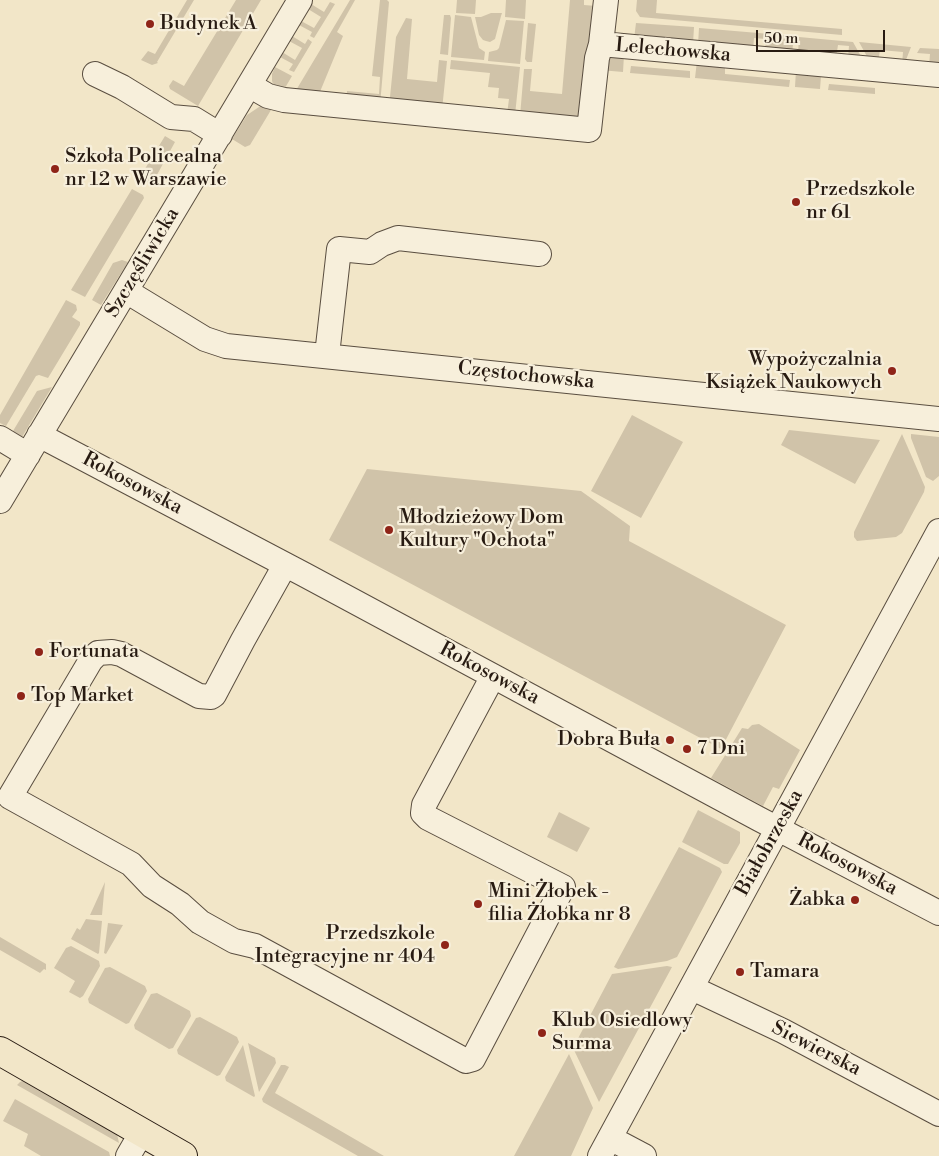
<!DOCTYPE html>
<html>
<head>
<meta charset="utf-8">
<style>
	body { margin:0 }
	#map { position:relative; width:939px; height:1156px; overflow:hidden; background:#f2e6c8; font-family:"Libre Bodoni",serif }
	canvas { display:block }
	.scale { position:absolute; left:756px; top:30px; width:129px; height:22px; box-sizing:border-box; border:2px solid #281b12; border-top:0; padding-left:6px; font-size:15px; line-height:18px; white-space:nowrap; color:#281b12; -webkit-text-stroke:4px #f7efdb; paint-order:stroke }
</style>
</head>
<body>
<div id="map">
<canvas width="939" height="1156"></canvas>
<div class="scale">50 m</div>
</div>
<script>
const ctx = document.querySelector('canvas').getContext('2d');
ctx.lineJoin = 'round';
function fillPath(path, color) { ctx.fillStyle = color; ctx.fill(path, 'evenodd'); }
const toPath = rows => new Path2D(rows.map(r => 'M' + r).join(''));
function stroke(path, color, width, dash) { ctx.strokeStyle = color; ctx.lineWidth = width; ctx.lineCap = dash ? 'butt' : 'round'; ctx.setLineDash(dash || []); ctx.stroke(path); }
function write(font, color, halo, rows, align = 'center') {
  ctx.font = font + ' "Libre Bodoni",serif'; ctx.lineWidth = 4.5; ctx.setLineDash([]); ctx.textBaseline = 'middle'; ctx.strokeStyle = halo; ctx.fillStyle = color; for (const [text, x, y, turn = 0] of rows) {
    ctx.save(); ctx.translate(x, y); ctx.rotate((+turn || 0) * Math.PI / 180); ctx.textAlign = isNaN(turn) ? turn : align; if (halo) ctx.strokeText(text, 0, 0); ctx.fillText(text, 0, 0); ctx.restore();
  }
}
const green = toPath([
	[187,0,194,0,157,62,158,63,152,65,141,60,148,51,155,54],
	[236,0,261,0,198,106,170,89,169,86,173,80,184,86],
	[350,0,355,0,337,32,343,36,317,99,292,97],
	[380,0,387,0,389,2,380,105,346,102,347,91,379,94,380,77,372,76],
	[457,0,476,0,475,14,456,13],
	[506,0,526,0,525,19,505,17],
	[570,0,584,0,584,5,596,6,579,117,575,119,520,116,524,69,532,69,530,91,562,94],
	[637,0,657,0,656,13,842,29,842,35,640,17,636,11],
	[330,2,335,4,314,38,310,36,312,32,299,25,301,21,314,28,321,17,308,9,311,4,324,12],
	[491,13,502,13,501,16,495,39,490,42,486,41,483,40,479,35,475,17,481,17],
	[444,15,450,15,451,18,448,55,440,54],
	[455,15,471,17,479,48,485,52,484,60,451,57],
	[406,18,412,19,407,79,437,82,439,60,447,61,442,110,389,107,396,37],
	[506,20,524,21,520,64,488,61,489,52,497,50,499,48],
	[528,23,536,24,532,62,527,62,525,59],
	[636,23,694,27,693,44,634,39],
	[699,28,794,36,792,53,765,51,766,39,754,38,753,50,698,45],
	[292,36,305,44,308,39,312,42,294,72,289,70,293,64,280,57,282,52,295,60,302,48,289,41],
	[799,37,853,42,863,60,848,59,849,46,838,45,836,58,798,54],
	[859,42,911,47,904,65,902,65,903,52,880,50,878,63,870,62],
	[920,48,939,49,939,67,929,66,930,54,917,53],
	[624,55,623,72,600,70,606,56],
	[451,60,520,67,515,115,507,114,509,99,498,98,499,88,488,87,490,73,450,69],
	[697,61,725,64,725,74,790,80,789,87,695,78],
	[631,66,690,71,690,78,630,73],
	[275,67,292,76,282,93,275,88,272,81,272,74],
	[796,70,821,76,820,89,795,87],
	[829,84,875,88,875,94,828,90],
	[262,105,274,105,250,145,245,147,232,139,247,115],
	[165,136,175,142,153,182,149,183,140,177],
	[132,189,143,195,144,198,85,297,71,290],
	[122,260,128,262,101,305,92,300,113,263],
	[66,300,76,305,77,310,72,317,80,322,80,325,48,378,39,375,36,376,6,426,0,423,0,415],
	[52,387,22,437,18,439,10,436,37,391],
	[632,415,683,442,641,518,591,491],
	[789,430,880,440,855,484,781,445],
	[902,434,925,487,924,492,902,533,896,537,857,541,854,537,854,532],
	[911,434,939,437,939,476,933,481,926,477,911,438],
	[367,469,581,491,630,526,629,541,786,625,721,749,329,540],
	[759,724,800,750,779,789,773,787,763,806,711,778,742,728,748,729,752,725],
	[698,810,740,832,740,843,728,864,724,864,682,842],
	[559,812,590,828,577,852,547,837],
	[679,847,720,868,722,872,677,957,667,961,618,969,614,967],
	[105,882,102,915,90,915],
	[86,919,102,921,99,953,98,954,71,939,77,928,80,930],
	[108,923,123,925,106,954,104,953],
	[0,937,46,964,46,970,44,969,40,973,0,950],
	[71,946,99,961,100,966,83,996,80,998,69,992,75,981,54,968,66,948],
	[667,966,672,967,599,1102,573,1048,612,974],
	[110,967,145,986,147,991,129,1023,126,1024,89,1003,88,999,105,968],
	[157,993,190,1011,191,1016,173,1048,169,1049,135,1029,134,1025,151,994],
	[200,1017,237,1037,239,1042,220,1075,217,1076,178,1054,177,1050,196,1018],
	[248,1043,275,1058,276,1063,259,1092],
	[243,1045,255,1096,254,1097,226,1081,225,1077],
	[569,1054,593,1108,571,1156,514,1156],
	[281,1065,285,1065,289,1067,275,1093,384,1156,358,1156,263,1102,262,1099],
	[27,1079,117,1134,119,1143,17,1085,20,1082],
	[15,1099,109,1152,110,1156,41,1156,24,1146,28,1134,3,1121]
]);
const minor = toPath([
	[601,44,939,75],
	[95,74,122,87,171,117,194,119,220,135],
	[249,85,268,96,284,100,589,130,597,58,601,44,606,0],
	[126,291,205,339,226,346,939,419],
	[327,355,339,249,370,252,382,244,398,238,539,254],
	[39,435,305,575,759,819,939,913],
	[0,438,28,455],
	[0,501,300,0],
	[285,565,243,640,214,695,211,697,199,696,121,654,112,652,98,653,91,660,10,797,131,864,152,886,180,904,200,922,234,941,255,946,466,1061,473,1059,563,887,428,818,423,813,424,805,493,676],
	[692,988,783,1031,939,1114],
	[610,1138,644,1156],
	[128,1156,142,1132],
	[600,1156,939,531]
]);
const major = toPath([
	[0,1051,183,1156]
]);
const markers = [
	[150,24,5,"#8f2418"],
	[55,169,5,"#8f2418"],
	[796,202,5,"#8f2418"],
	[892,371,5,"#8f2418"],
	[389,530,5,"#8f2418"],
	[39,652,5,"#8f2418"],
	[21,696,5,"#8f2418"],
	[670,740,5,"#8f2418"],
	[687,749,5,"#8f2418"],
	[855,900,5,"#8f2418"],
	[478,904,5,"#8f2418"],
	[445,945,5,"#8f2418"],
	[740,972,5,"#8f2418"],
	[542,1033,5,"#8f2418"]
];
const poiNames = [
	["Budynek A",160,24],
	["Szkoła Policealna",65,157],
	["nr 12 w Warszawie",65,180],
	["Przedszkole",806,190],
	["nr 61",806,213],
	["Wypożyczalnia",882,360,"right"],
	["Książek Naukowych",882,383,"right"],
	["Młodzieżowy Dom",399,518],
	["Kultury \"Ochota\"",399,541],
	["Fortunata",49,652],
	["Top Market",31,696],
	["Dobra Buła",660,740,"right"],
	["7 Dni",697,749],
	["Mini Żłobek -",488,892],
	["filia Żłobka nr 8",488,915],
	["Żabka",845,900,"right"],
	["Przedszkole",435,934,"right"],
	["Integracyjne nr 404",435,957,"right"],
	["Tamara",750,972],
	["Klub Osiedlowy",552,1021],
	["Surma",552,1044]
];
const streetNames = [
	["Lelechowska",673,51,5],
	["Szczęśliwicka",143,263,-59],
	["Częstochowska",526,376,6],
	["Rokosowska",132,484,28],
	["Rokosowska",489,674,28],
	["Białobrzeska",770,843,-61],
	["Rokosowska",847,865,28],
	["Siewierska",816,1049,27]
];
fillPath(green, '#d0c3a9');
stroke(minor, '#5a4e40', 26);
stroke(major, '#281b12', 30);
stroke(minor, '#f7efdb', 24);
stroke(major, '#f2e6c8', 28);
for (const [x, y, r, color] of markers) { const dot = new Path2D(); dot.arc(x, y, r, 0, 2 * Math.PI); ctx.fillStyle = color; ctx.fill(dot); stroke(dot, '#f7efdb', 2); }
write('20px', '#281b12', '#f7efdb', poiNames, 'left');
write('20px', '#281b12', '#f7efdb', streetNames);
</script>
</body>
</html>
